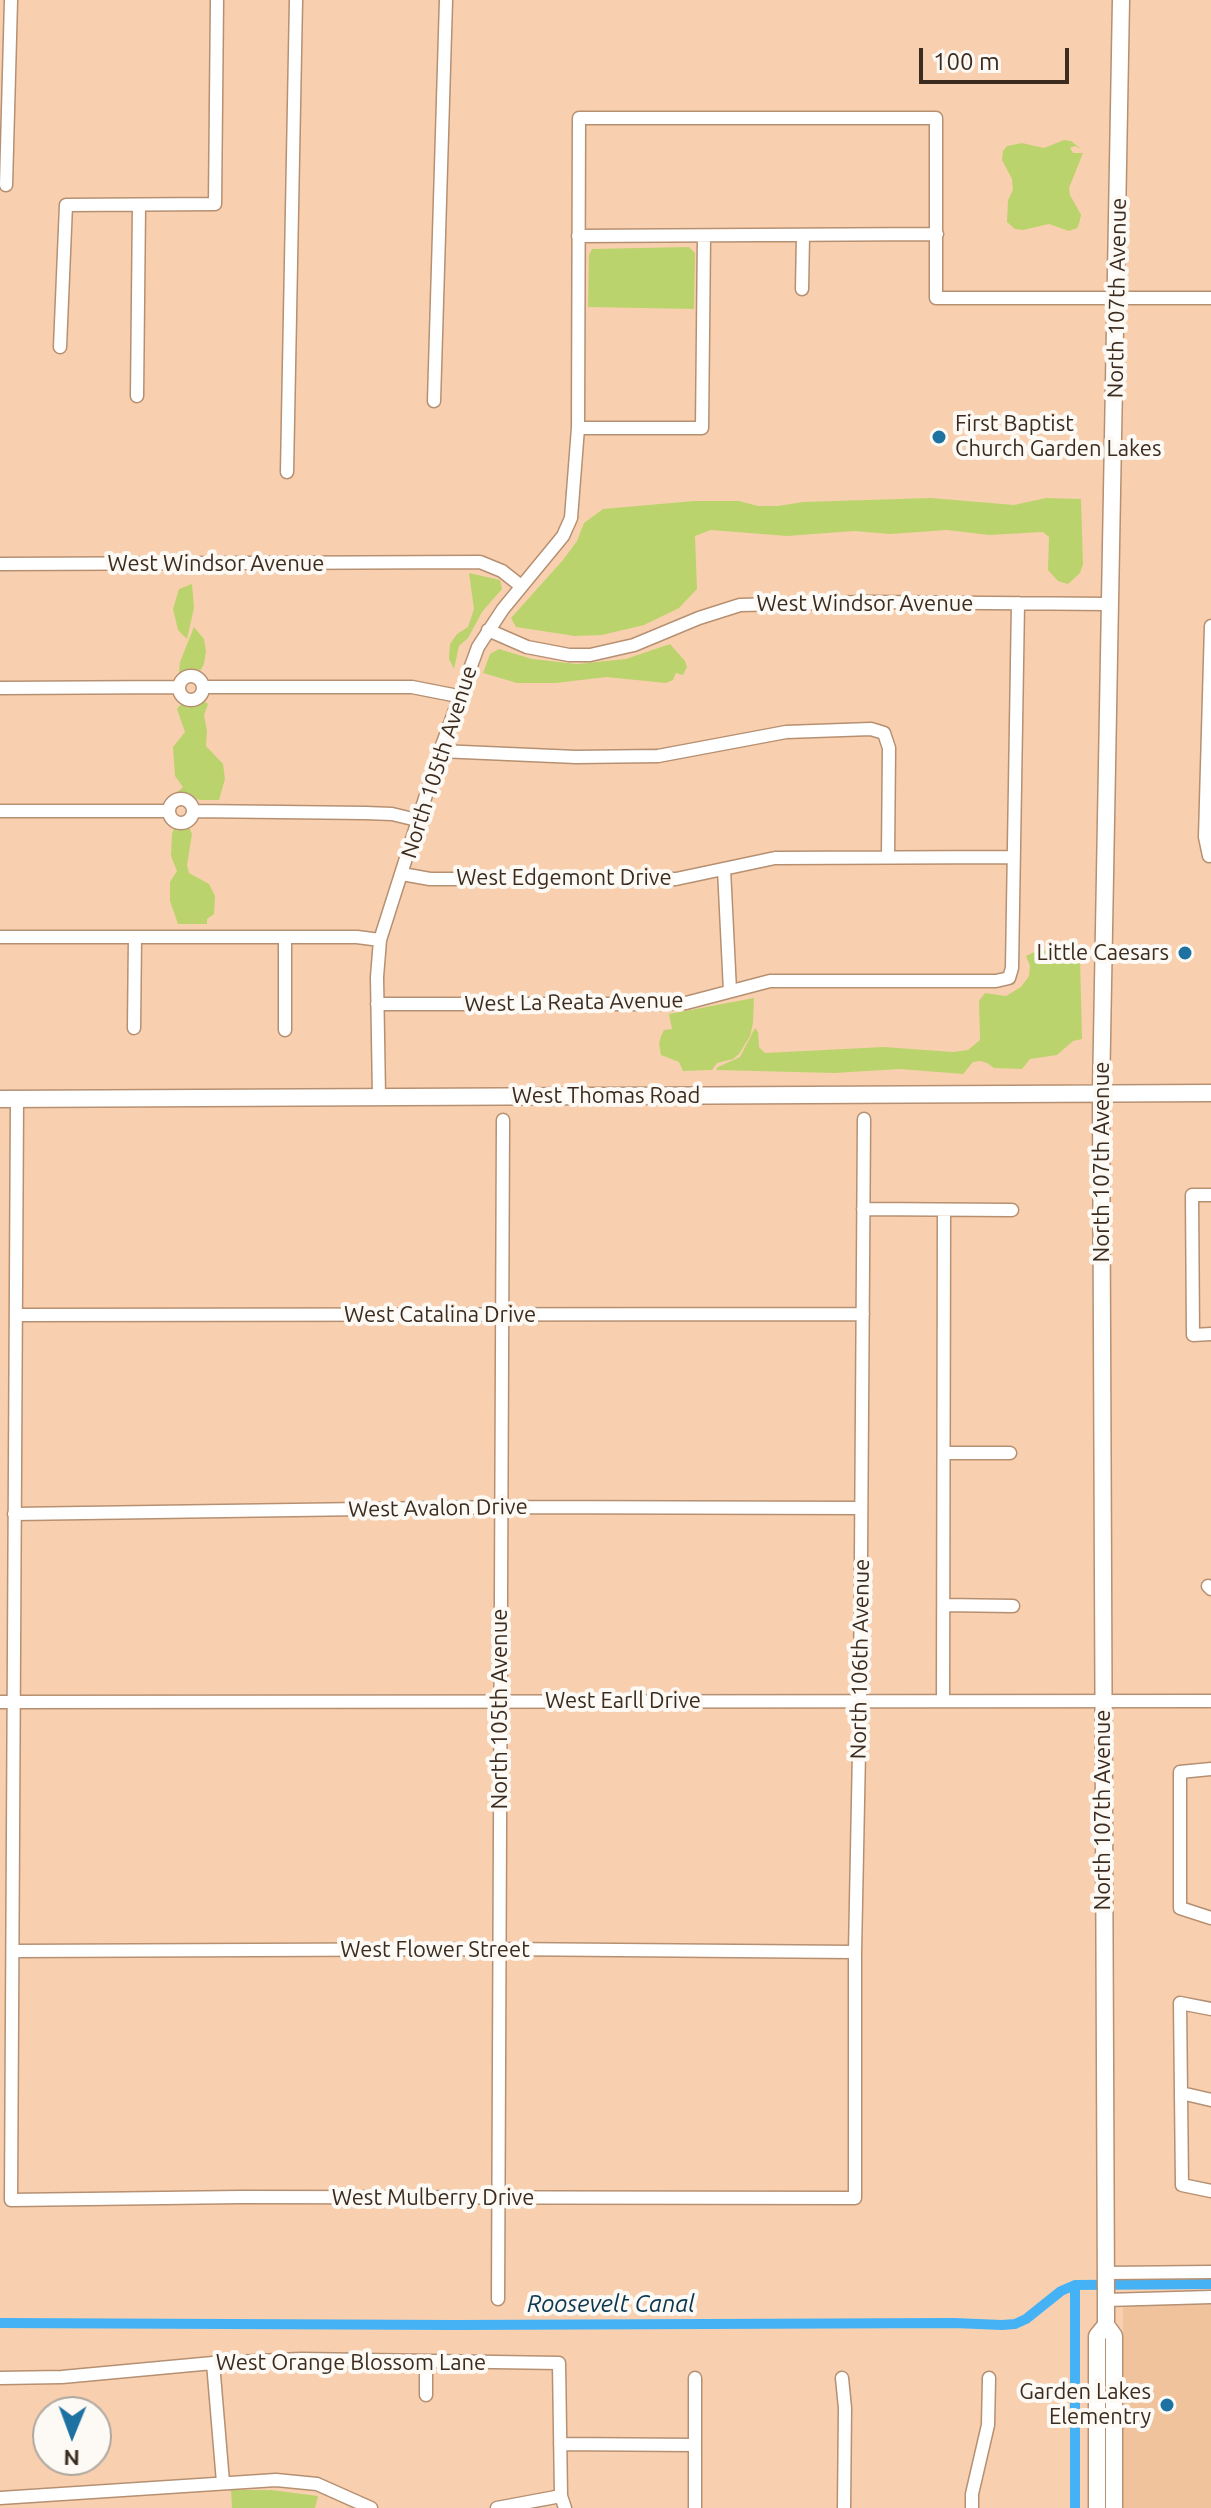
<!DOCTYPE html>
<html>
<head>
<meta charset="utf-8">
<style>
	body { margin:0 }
	#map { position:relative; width:1211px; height:2508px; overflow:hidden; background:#f8d0af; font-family:Ubuntu,sans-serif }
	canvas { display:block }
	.north { position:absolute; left:32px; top:2396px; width:80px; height:80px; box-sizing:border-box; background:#fdf9f5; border:2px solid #afa79f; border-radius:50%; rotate:181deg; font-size:22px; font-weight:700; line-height:32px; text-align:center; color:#3b2c1f }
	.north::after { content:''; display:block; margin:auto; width:28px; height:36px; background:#1e72a2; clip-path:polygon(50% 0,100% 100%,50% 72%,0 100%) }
	.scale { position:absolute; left:919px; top:48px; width:150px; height:36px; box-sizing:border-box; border:4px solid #3b2c1f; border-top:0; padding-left:10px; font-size:24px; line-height:28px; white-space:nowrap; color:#3b2c1f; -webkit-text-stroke:6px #fdf9f5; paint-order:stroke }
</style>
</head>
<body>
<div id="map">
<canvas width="1211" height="2508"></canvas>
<div class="north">N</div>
<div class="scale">100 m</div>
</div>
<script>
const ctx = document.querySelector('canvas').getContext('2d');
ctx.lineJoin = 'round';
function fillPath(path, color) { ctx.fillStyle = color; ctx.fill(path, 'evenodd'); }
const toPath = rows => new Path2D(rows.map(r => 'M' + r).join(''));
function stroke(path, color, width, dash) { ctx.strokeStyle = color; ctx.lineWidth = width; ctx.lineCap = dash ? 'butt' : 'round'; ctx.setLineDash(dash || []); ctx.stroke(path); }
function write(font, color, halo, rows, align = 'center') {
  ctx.font = font + ' Ubuntu,sans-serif'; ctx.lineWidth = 8; ctx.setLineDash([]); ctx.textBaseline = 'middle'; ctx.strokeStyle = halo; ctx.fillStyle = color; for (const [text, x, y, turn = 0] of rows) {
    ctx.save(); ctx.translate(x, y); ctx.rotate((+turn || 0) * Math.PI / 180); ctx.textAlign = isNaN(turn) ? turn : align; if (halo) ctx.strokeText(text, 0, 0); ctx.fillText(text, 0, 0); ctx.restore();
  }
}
const built = toPath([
	[1211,2301,1211,2508,1123,2508,1123,2303]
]);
const green = toPath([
	[1064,140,1071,141,1081,149,1075,146,1070,148,1073,153,1083,153,1069,188,1070,195,1081,215,1079,224,1077,228,1069,231,1049,224,1023,230,1015,229,1007,222,1008,200,1013,190,1012,179,1002,160,1003,151,1007,146,1022,143,1044,148],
	[689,247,695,253,694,309,588,307,589,255,592,249],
	[931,498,1014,505,1046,498,1081,499,1083,564,1080,573,1068,584,1058,581,1048,570,1049,537,1043,532,989,535,947,530,890,534,854,531,787,536,711,530,695,536,697,589,679,608,644,625,602,635,575,636,516,627,511,618,563,560,577,541,584,523,603,509,694,501,739,501,758,506,778,506,803,502],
	[469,573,500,580,502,589,482,612,468,638,459,646,454,669,449,659,450,644,457,634,468,627,474,609],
	[192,584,194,608,187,639,178,630,173,609,179,589],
	[194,627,204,639,206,651,204,664,199,673,188,671,179,673,180,662],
	[670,644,685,661,687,667,683,675,676,673,673,680,666,683,606,677,556,683,517,683,483,673,490,654,499,649,532,659,577,664,626,659],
	[204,701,208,704,204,715,207,731,206,746,223,764,225,779,219,800,200,800,176,793,183,787,175,776,173,747,185,732,177,709,182,703,196,704],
	[189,827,192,834,187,865,189,873,209,884,215,896,214,914,207,919,207,924,178,924,170,901,170,882,177,871,171,856,172,834,174,828],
	[1041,949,1080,957,1082,1039,1073,1041,1057,1055,1030,1059,1022,1069,994,1068,987,1063,980,1061,973,1062,963,1074,900,1069,834,1073,716,1070,718,1067,740,1057,755,1028,758,1032,759,1047,765,1053,884,1047,953,1052,968,1050,980,1040,979,1001,985,993,1006,996,1021,987,1029,976,1030,966,1026,956],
	[754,998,753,1023,750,1036,739,1054,733,1059,717,1063,712,1070,683,1071,679,1062,661,1055,659,1044,661,1036,664,1030,672,1029,669,1014],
	[231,2490,271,2490,318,2496,315,2508,232,2508]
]);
const canal = toPath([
	[1075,2285,1075,2508],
	[0,2323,456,2325,954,2323,1002,2325,1015,2324,1026,2319,1061,2291,1075,2285,1211,2284]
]);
const minor = toPath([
	[6,185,11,0],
	[578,236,937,234],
	[802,289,803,236],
	[60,347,66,205,215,204,217,0],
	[137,396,139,205],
	[434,401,446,0],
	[578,428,702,428,704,236],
	[287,472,296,0],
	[0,564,480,562,502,571,521,586],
	[1211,626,1205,837,1209,856,1211,855],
	[488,630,527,647,569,655,590,655,634,645,699,618,740,605,865,602,1111,604],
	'179 688a12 12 0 1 1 24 0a12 12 0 1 1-24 0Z',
	[203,687,412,687,458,696],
	[0,688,179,687],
	[440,751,576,757,658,756,786,732,871,729,884,733,889,748,888,857],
	'169 811a12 12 0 1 1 24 0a12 12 0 1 1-24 0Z',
	[0,811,169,811],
	[193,811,366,813,392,814,417,820],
	[724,869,730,991],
	[402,874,430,879,676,879,775,858,1013,857],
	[0,937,357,937,380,940],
	[377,1004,657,1004,686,1003,770,981,996,981,1009,978,1012,968,1018,603],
	[134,1028,135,937],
	[285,1030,285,938],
	[379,1097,377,977,380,940,440,751,478,647,503,609,563,536,571,518,578,428,579,118,936,118,936,298,1211,298],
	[17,1099,11,2200,240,2197,855,2198,855,1952,860,1701,864,1119],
	[1211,1195,1192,1195,1193,1335,1211,1334],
	[863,1209,1012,1210],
	[17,1315,863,1314],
	[944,1453,1010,1453],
	[14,1514,503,1507,861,1508],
	[1208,1586,1211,1589],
	[944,1605,1013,1606],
	[943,1701,944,1210],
	[0,1702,1211,1701],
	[1211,1769,1180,1772,1180,1908,1211,1918],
	[14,1951,499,1949,855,1952],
	[1211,2009,1180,2003,1182,2185,1211,2191],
	[1181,2093,1211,2100],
	[1106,2273,1211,2272],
	[498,2299,503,1120],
	[1106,2300,1211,2297],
	[426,2362,426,2395],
	[213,2363,223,2482],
	[0,2378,62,2377,213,2363,301,2359,559,2363,561,2496,565,2508],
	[842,2378,845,2408,844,2508],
	[560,2444,695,2445],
	[0,2498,276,2480,317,2484,371,2508],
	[497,2508,561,2496],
	[695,2508,695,2378],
	[972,2508,972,2494,988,2425,989,2378]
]);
const major = toPath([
	[0,1099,1211,1093],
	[1097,2508,1097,2336,1106,2325],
	[1114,2508,1114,2336,1106,2325,1106,2300,1101,1093,1121,0]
]);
const markers = [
	[939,437,8,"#1e72a2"],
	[1185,953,8,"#1e72a2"],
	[1167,2405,8,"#1e72a2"]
];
const streetNames = [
	["North 107th Avenue",1117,298,-89],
	["West Windsor Avenue",216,564],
	["West Windsor Avenue",865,604],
	["North 105th Avenue",439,762,-72],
	["West Edgemont Drive",564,878],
	["West La Reata Avenue",574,1002,-1],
	["West Thomas Road",606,1096],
	["North 107th Avenue",1102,1162,-90],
	["West Catalina Drive",440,1315],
	["West Avalon Drive",438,1508,-1],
	["North 106th Avenue",860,1659,-89],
	["West Earll Drive",623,1701],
	["North 105th Avenue",500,1709,-90],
	["North 107th Avenue",1103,1810,-90],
	["West Flower Street",435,1950],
	["West Mulberry Drive",433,2198],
	["West Orange Blossom Lane",351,2363]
];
const poiNames = [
	["First Baptist",955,424,"left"],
	["Church Garden Lakes",955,449,"left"],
	["Little Caesars",1169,953],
	["Garden Lakes",1151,2392],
	["Elementry",1151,2417]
];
const waterNames = [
	["Roosevelt Canal",611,2304]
];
fillPath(built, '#f1c39d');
fillPath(green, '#bbd36c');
stroke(canal, '#46b2f6', 10);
stroke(minor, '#b69072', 15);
stroke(major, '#b69072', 19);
stroke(minor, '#fff', 12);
stroke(major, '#fff', 16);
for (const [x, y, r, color] of markers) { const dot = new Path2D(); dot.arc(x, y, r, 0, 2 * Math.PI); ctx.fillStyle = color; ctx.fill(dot); stroke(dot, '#fdf9f5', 3); }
write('22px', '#3b2c1f', '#fdf9f5', streetNames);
write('22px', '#3b2c1f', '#fdf9f5', poiNames, 'right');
write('italic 24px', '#093853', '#fdf9f5', waterNames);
</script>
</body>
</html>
